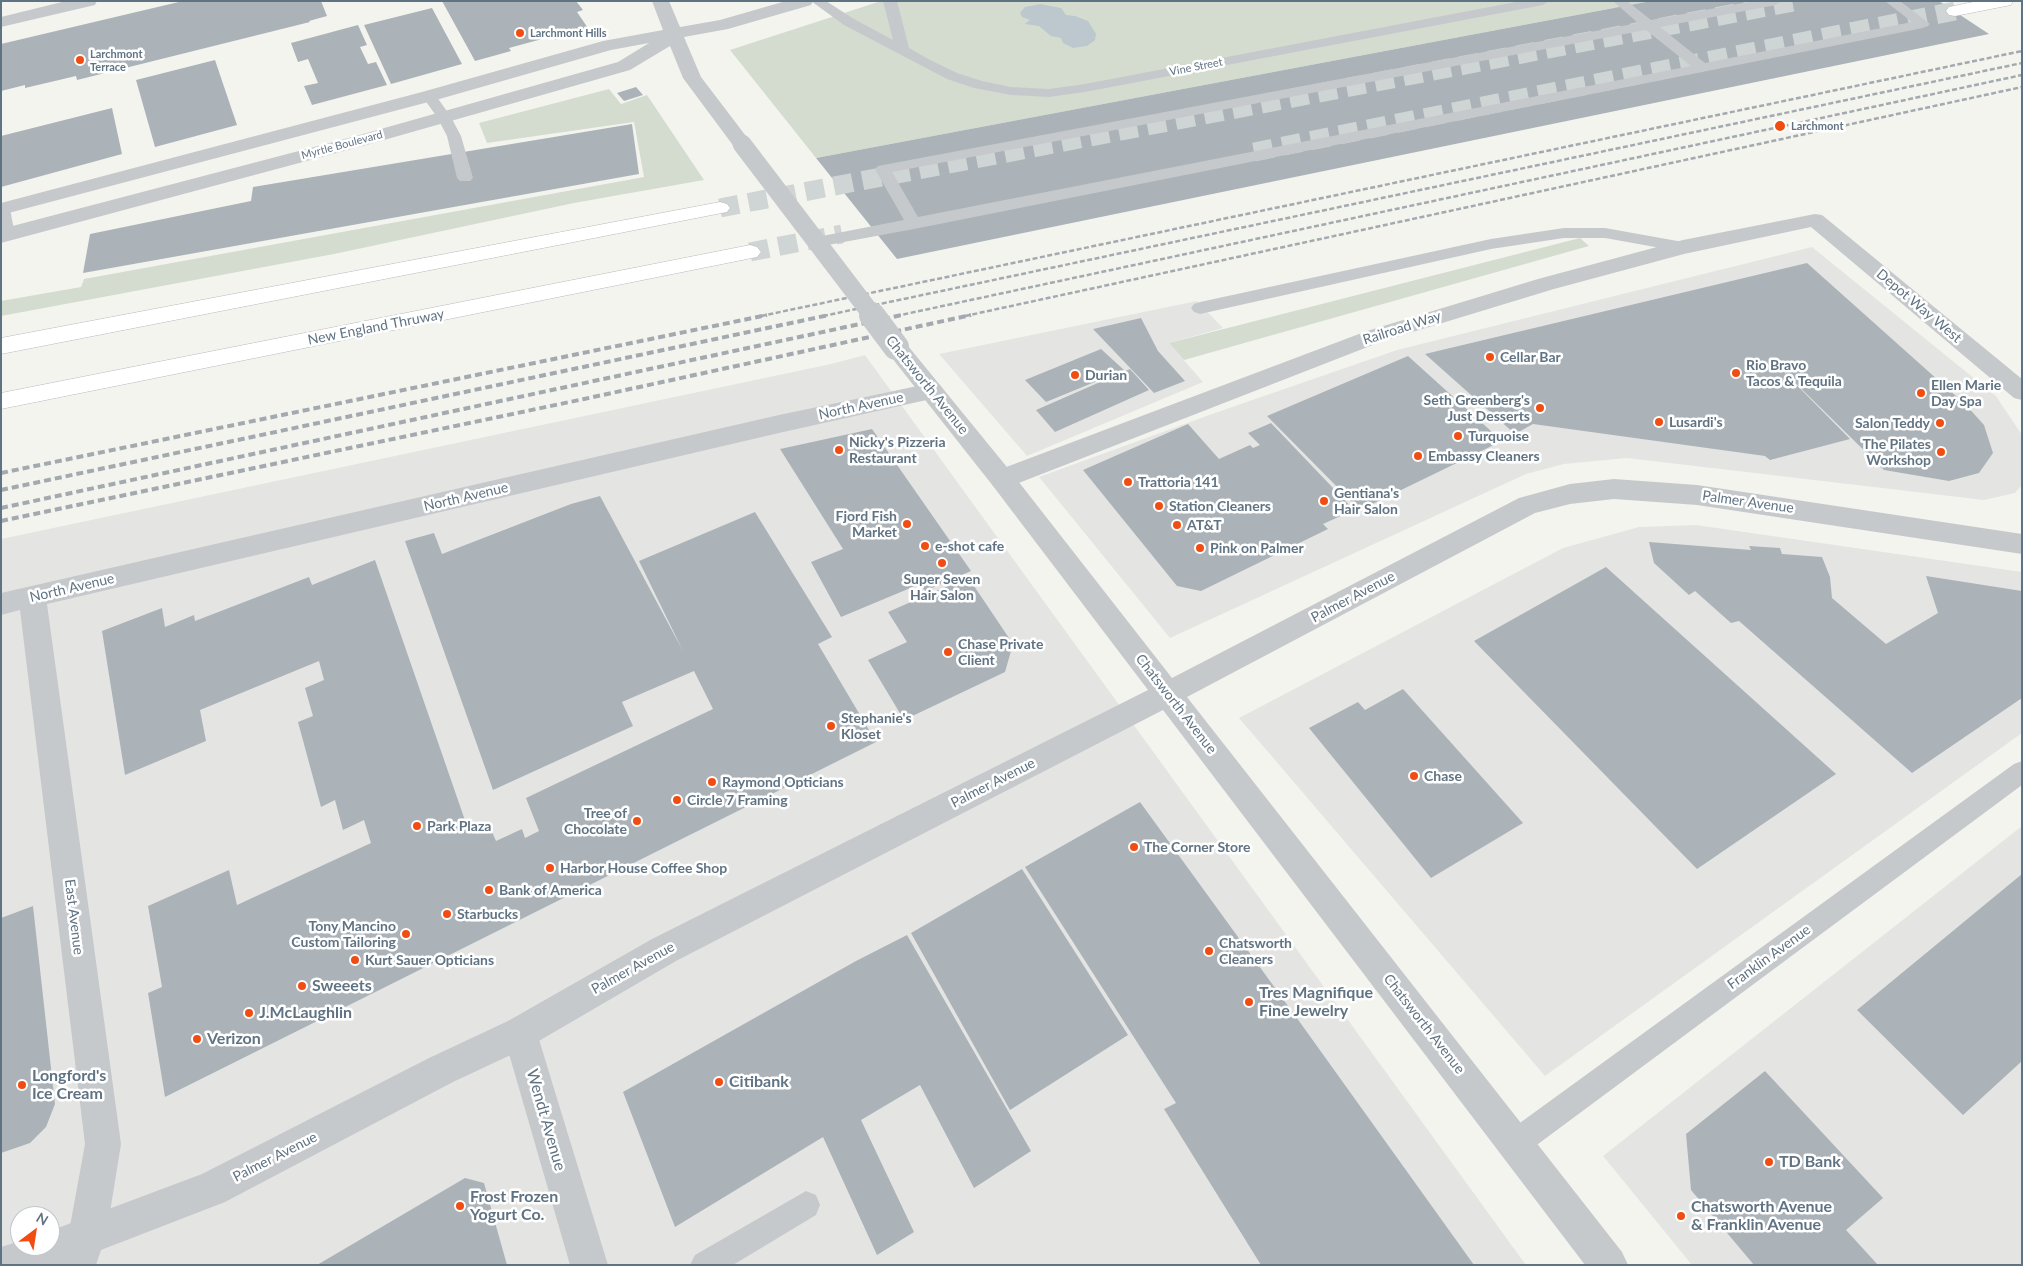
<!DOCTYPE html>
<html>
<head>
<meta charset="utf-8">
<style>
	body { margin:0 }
	#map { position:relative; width:2023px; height:1266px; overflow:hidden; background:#f4f4ef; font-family:Lato,sans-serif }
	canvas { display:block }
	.frame { position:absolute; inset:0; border:2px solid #607383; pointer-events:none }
	.north { position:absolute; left:10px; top:1206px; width:50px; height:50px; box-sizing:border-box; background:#fff; border:1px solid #bfc7cd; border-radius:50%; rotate:31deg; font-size:14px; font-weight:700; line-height:20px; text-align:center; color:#607383 }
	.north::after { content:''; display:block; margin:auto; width:18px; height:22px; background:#f14c12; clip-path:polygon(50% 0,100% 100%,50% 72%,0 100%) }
</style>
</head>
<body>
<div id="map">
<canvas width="2023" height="1266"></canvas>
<div class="frame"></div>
<div class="north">N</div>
</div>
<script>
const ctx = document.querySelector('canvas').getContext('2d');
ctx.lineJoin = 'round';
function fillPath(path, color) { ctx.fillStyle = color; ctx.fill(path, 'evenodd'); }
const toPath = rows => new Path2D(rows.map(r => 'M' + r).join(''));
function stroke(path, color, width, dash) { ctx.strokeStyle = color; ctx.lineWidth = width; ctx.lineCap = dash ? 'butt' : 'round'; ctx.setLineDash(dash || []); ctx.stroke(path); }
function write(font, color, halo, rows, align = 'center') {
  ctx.font = font + ' Lato,sans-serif'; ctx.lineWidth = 5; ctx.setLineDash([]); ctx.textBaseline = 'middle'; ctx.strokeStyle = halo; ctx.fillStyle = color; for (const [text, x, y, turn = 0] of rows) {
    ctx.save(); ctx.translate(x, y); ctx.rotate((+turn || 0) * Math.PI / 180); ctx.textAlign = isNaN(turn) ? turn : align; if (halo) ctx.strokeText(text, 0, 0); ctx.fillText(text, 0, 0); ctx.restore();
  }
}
const built = toPath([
	[1812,247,1996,396,2022,435,2022,485,2015,493,1984,500,1627,458,1564,464,1526,474,1170,638,1039,477,1212,414,1397,350],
	[1197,301,1223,328,1169,343,1203,382,1027,456,939,354],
	[865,355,1526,1265,1,1265,1,539,831,364],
	[20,1216,50,1216,50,1246,20,1246],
	[1696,525,2022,572,2022,733,1545,1076,1239,718,1563,548,1639,527],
	[2022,826,2022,1265,1692,1265,1603,1156]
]);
const green = toPath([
	[881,1,1651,1,816,158,730,50],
	[609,89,621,104,647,95,704,180,574,203,334,254,1,316,1,301,81,287,84,279,644,177,634,122,487,143,479,123],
	[1580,238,1589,246,1184,360,1169,343]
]);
const water = toPath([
	[1040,4,1061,8,1066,15,1075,16,1088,21,1096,34,1095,40,1087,46,1073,48,1063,43,1061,38,1051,36,1039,26,1025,24,1030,20,1022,17,1020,13,1025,7]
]);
const building = toPath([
	[183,1,321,1,327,16,309,21,310,22,77,80,76,76,25,88,25,85,1,91,1,44],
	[442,1,576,1,583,10,577,12,590,31,555,40,553,36,509,48,511,51,475,61],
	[1651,1,1939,1,1989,34,897,259,816,158],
	[432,8,462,64,391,84,364,25],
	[358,25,367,45,360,47,368,64,376,62,387,85,312,105,304,86,318,83,308,59,298,62,291,43],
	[215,60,237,125,155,147,136,80],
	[636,87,643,95,624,101,617,93],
	[112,108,122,154,1,187,1,136],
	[632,124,639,174,83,273,90,234,251,201,253,187],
	[1807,263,1966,405,1984,425,1993,453,1979,473,1949,481,1884,470,1768,356,1850,439,1770,460,1765,456,1533,424,1515,434,1425,354],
	[1141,318,1158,351,1185,381,1154,393,1093,329],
	[1101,349,1124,370,1046,402,1025,380],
	[1408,356,1502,441,1360,510,1267,416],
	[1130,369,1149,390,1055,432,1036,410],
	[1271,423,1354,510,1323,524,1328,529,1201,591,1177,586,1083,470,1188,424,1219,459,1250,445,1253,448,1260,445,1248,433],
	[872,429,971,571,925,591,920,584,841,617,811,562,843,549,780,449],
	[600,496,683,651,639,561,755,512,832,637,818,644,876,742,165,1097,148,993,162,987,148,906,229,870,237,905,371,843,364,820,343,830,335,800,321,807,298,722,313,716,305,688,324,680,319,661,200,710,206,741,125,775,102,631,162,608,165,627,194,615,195,621,309,577,312,585,375,560,469,832,488,823,496,841,522,829,525,838,539,831,526,798,713,709,694,671,622,702,633,726,493,790,405,541,434,533,442,554,571,504],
	[1649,542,1751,550,1749,546,1780,548,1782,554,1822,557,1830,577,1832,598,1886,644,1938,613,1926,576,2022,591,2022,698,1912,773,1739,621,1731,623,1695,591,1689,595,1654,563],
	[1606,567,1836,774,1697,869,1474,641],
	[968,577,1013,644,1005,672,904,720,868,660,907,642,888,612],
	[1403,689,1523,823,1431,878,1309,728,1358,702,1365,710],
	[1140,802,1299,1021,1474,1265,1261,1265,1164,1109,1176,1103,1025,867],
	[1022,869,1128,1035,1010,1110,911,933],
	[2022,874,2022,1061,1963,1115,1857,1010],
	[33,906,55,1104,46,1127,30,1143,1,1153,1,918],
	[907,935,1031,1151,974,1188,920,1085,861,1120,914,1232,877,1255,823,1137,675,1227,623,1092,856,961],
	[1765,1071,1883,1198,1846,1230,1878,1265,1754,1265,1691,1190,1686,1134],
	[465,1178,484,1183,507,1265,317,1265]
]);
const motorwayTunnel = toPath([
	[1254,152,1955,11],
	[720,208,1798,1],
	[750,252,842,234]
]);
const service = toPath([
	[811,1,826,1,854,19,893,40,883,1,897,1,909,48,930,60,957,73,982,81,1011,87,1049,89,1085,84,1521,1,1549,1,1543,5,1085,92,1049,97,1011,95,974,88,947,79,844,25,811,1],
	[1613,1,1627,1,1651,20,1754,1,1782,1,1776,5,1660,27,1705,63,1912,22,1885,1,1900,1,1930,24,1923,28,914,229,817,247,811,246,809,242,811,238,817,237,904,220,875,169,878,166,1638,23,1613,1],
	[1646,30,1691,66,918,217,892,172,1646,30],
	[429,92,434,93,451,117,461,136,473,178,470,181,460,181,457,178,447,136,437,117,422,96,424,93,429,92],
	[2,204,8,206,10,209,15,235,13,239,7,240,1,239,2,204],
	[1564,228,1605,228,1683,242,1689,243,1691,247,1689,251,1683,252,1605,238,1564,238,1491,249,1200,314,1194,312,1191,308,1194,304,1200,302,1491,239,1564,228],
	[2022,761,2022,785,1526,1153,1516,1157,1506,1153,1502,1143,1506,1133,2014,764,2022,761],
	[806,1191,816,1195,820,1205,816,1215,733,1265,690,1265,695,1255,806,1191]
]);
const minor = toPath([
	[66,1,97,1,95,5,1,27,1,17,66,1],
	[1815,214,1822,215,2022,379,2022,400,2014,398,1811,227,1684,254,1554,289,1383,341,1011,486,1002,488,993,486,990,479,993,472,1367,331,1538,279,1683,240,1815,214],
	[932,383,940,385,944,391,940,397,779,433,47,604,121,1144,106,1237,100,1250,87,1256,74,1250,68,1237,85,1144,20,610,1,615,1,593,779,415,932,383],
	[520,1016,532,1021,537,1033,608,1265,570,1265,503,1033,508,1021,520,1016]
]);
const tertiary = toPath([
	[652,1,669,1,680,27,720,20,786,1,813,1,811,5,728,29,684,37,701,77,752,144,749,148,742,150,735,148,683,78,670,46,630,70,370,144,1,243,1,229,356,136,618,62,649,43,611,50,436,100,1,215,1,203,422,92,603,41,663,30,652,1],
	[896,339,904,341,1011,472,1172,678,1519,498,1570,484,1614,479,1697,485,2022,534,2022,554,1697,505,1614,499,1570,504,1535,513,1187,697,1622,1252,1628,1265,1585,1265,1163,710,676,961,532,1045,453,1082,225,1202,101,1250,96,1265,1,1265,1,1247,20,1241,20,1246,50,1246,50,1231,202,1174,429,1058,508,1021,652,939,1148,690,993,486,888,353,885,347,888,341,896,339]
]);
const motorway = toPath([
	[1978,1,2013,1,2011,5,1955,16,1949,15,1946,11,1949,7,1978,1],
	[720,202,727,204,730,208,727,212,1,354,1,338,720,202],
	[750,245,757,247,761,252,757,257,1,409,1,393,750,245]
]);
const railFar1 = toPath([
	[761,316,2022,51],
	[823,316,2022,63],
	[896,316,2022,75],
	[965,316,2022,87]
]);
const rail = toPath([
	[1,473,767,315],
	[1,490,829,315],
	[1,508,902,315],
	[1,521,584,399,971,315]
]);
const tertiaryBridgeFar1 = toPath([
	[742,144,873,316]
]);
const tertiaryBridge = toPath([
	[872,315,896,347]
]);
const markers = [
	[520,33,5,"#f14c12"],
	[80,60,5,"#f14c12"],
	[1780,126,6,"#f14c12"],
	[1490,357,5,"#f14c12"],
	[1736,373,5,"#f14c12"],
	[1075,375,5,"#f14c12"],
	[1921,393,5,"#f14c12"],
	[1540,408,5,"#f14c12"],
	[1659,422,5,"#f14c12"],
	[1940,423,5,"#f14c12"],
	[1458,436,5,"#f14c12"],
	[839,450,5,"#f14c12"],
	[1941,452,5,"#f14c12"],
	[1418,456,5,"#f14c12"],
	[1128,482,5,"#f14c12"],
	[1324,501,5,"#f14c12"],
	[1159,506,5,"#f14c12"],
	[907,524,5,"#f14c12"],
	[1177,525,5,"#f14c12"],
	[925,546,5,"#f14c12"],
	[1200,548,5,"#f14c12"],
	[942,563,5,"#f14c12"],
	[948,652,5,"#f14c12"],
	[831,726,5,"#f14c12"],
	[1414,776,5,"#f14c12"],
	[712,782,5,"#f14c12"],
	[677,800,5,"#f14c12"],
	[637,821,5,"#f14c12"],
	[417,826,5,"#f14c12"],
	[1134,847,5,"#f14c12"],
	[550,868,5,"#f14c12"],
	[489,890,5,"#f14c12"],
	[447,914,5,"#f14c12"],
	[406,934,5,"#f14c12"],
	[1209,951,5,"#f14c12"],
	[355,960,5,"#f14c12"],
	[302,986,5,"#f14c12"],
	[1249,1002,5,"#f14c12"],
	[249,1013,5,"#f14c12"],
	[197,1039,5,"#f14c12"],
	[719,1082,5,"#f14c12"],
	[22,1085,5,"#f14c12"],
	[1769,1162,5,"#f14c12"],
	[460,1206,5,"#f14c12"],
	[1681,1216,5,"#f14c12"]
];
const farPoinames = [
	["Larchmont Hills",530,33],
	["Larchmont",90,54],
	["Terrace",90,67],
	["Larchmont",1791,126]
];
const farStreetnames = [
	["Vine Street",1196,67,-11],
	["Myrtle Boulevard",342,145,-15]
];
const streetNames = [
	["Depot Way West",1919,306,40],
	["New England Thruway",376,327,-11],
	["Railroad Way",1402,328,-18],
	["Chatsworth Avenue",927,385,51],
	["North Avenue",861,406,-12],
	["North Avenue",466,497,-13],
	["Palmer Avenue",1748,502,8],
	["North Avenue",72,588,-13],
	["Palmer Avenue",1353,597,-28],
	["Chatsworth Avenue",1176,704,52],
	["Palmer Avenue",993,783,-27],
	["East Avenue",74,917,83],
	["Franklin Avenue",1769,957,-36],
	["Palmer Avenue",633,968,-29],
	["Chatsworth Avenue",1424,1024,52],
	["Palmer Avenue",275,1157,-27]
];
const poiNames = [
	["Cellar Bar",1500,357],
	["Rio Bravo",1746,365],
	["Tacos & Tequila",1746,381],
	["Durian",1085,375],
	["Ellen Marie",1931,385],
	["Day Spa",1931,401],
	["Seth Greenberg's",1530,400,"right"],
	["Just Desserts",1530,416,"right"],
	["Lusardi's",1669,422],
	["Salon Teddy",1930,423,"right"],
	["Turquoise",1468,436],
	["Nicky's Pizzeria",849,442],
	["Restaurant",849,458],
	["The Pilates",1931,444,"right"],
	["Workshop",1931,460,"right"],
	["Embassy Cleaners",1428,456],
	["Trattoria 141",1138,482],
	["Gentiana's",1334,493],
	["Hair Salon",1334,509],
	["Station Cleaners",1169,506],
	["Fjord Fish",897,516,"right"],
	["Market",897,532,"right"],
	["AT&T",1187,525],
	["e-shot cafe",935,546],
	["Pink on Palmer",1210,548],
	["Super Seven",942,579,"center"],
	["Hair Salon",942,595,"center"],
	["Chase Private",958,644],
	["Client",958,660],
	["Stephanie's",841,718],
	["Kloset",841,734],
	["Chase",1424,776],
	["Raymond Opticians",722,782],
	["Circle 7 Framing",687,800],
	["Tree of",627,813,"right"],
	["Chocolate",627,829,"right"],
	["Park Plaza",427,826],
	["The Corner Store",1144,847],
	["Harbor House Coffee Shop",560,868],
	["Bank of America",499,890],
	["Starbucks",457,914],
	["Tony Mancino",396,926,"right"],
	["Custom Tailoring",396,942,"right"],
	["Chatsworth",1219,943],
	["Cleaners",1219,959],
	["Kurt Sauer Opticians",365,960]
];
const nearPoinames = [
	["Sweeets",312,986],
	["Tres Magnifique",1259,993],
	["Fine Jewelry",1259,1011],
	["J.McLaughlin",259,1013],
	["Verizon",207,1039],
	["Longford's",32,1076],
	["Ice Cream",32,1094],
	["Citibank",729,1082],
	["TD Bank",1779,1162],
	["Frost Frozen",470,1197],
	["Yogurt Co.",470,1215],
	["Chatsworth Avenue",1691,1207],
	["& Franklin Avenue",1691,1225]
];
const nearStreetnames = [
	["Wendt Avenue",546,1120,74]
];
fillPath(built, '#e4e5e3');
fillPath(green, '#d4dcd0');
fillPath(water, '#bcc8cd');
fillPath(building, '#abb3b8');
stroke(motorwayTunnel, '#cfd4d4', 19, [19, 10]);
stroke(motorway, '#b7babd', 1);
fillPath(service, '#c6c9cc');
fillPath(minor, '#c6c9cc');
fillPath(tertiary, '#c6c9cc');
fillPath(motorway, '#fff');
stroke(railFar1, '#a3a9af', 2.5, [5, 2.5]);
stroke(rail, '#a3a9af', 4, [7, 4]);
stroke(tertiaryBridgeFar1, '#c6c9cc', 19);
stroke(tertiaryBridge, '#c6c9cc', 26);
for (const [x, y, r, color] of markers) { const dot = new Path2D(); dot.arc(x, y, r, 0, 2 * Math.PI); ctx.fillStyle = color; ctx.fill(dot); stroke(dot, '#fff', 2); }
write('bold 11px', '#607383', '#fff', farPoinames, 'left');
write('11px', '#607383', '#fff', farStreetnames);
write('14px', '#607383', '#fff', streetNames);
write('bold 14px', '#607383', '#fff', poiNames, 'left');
write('bold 16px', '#607383', '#fff', nearPoinames, 'left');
write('16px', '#607383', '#fff', nearStreetnames);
</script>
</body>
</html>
